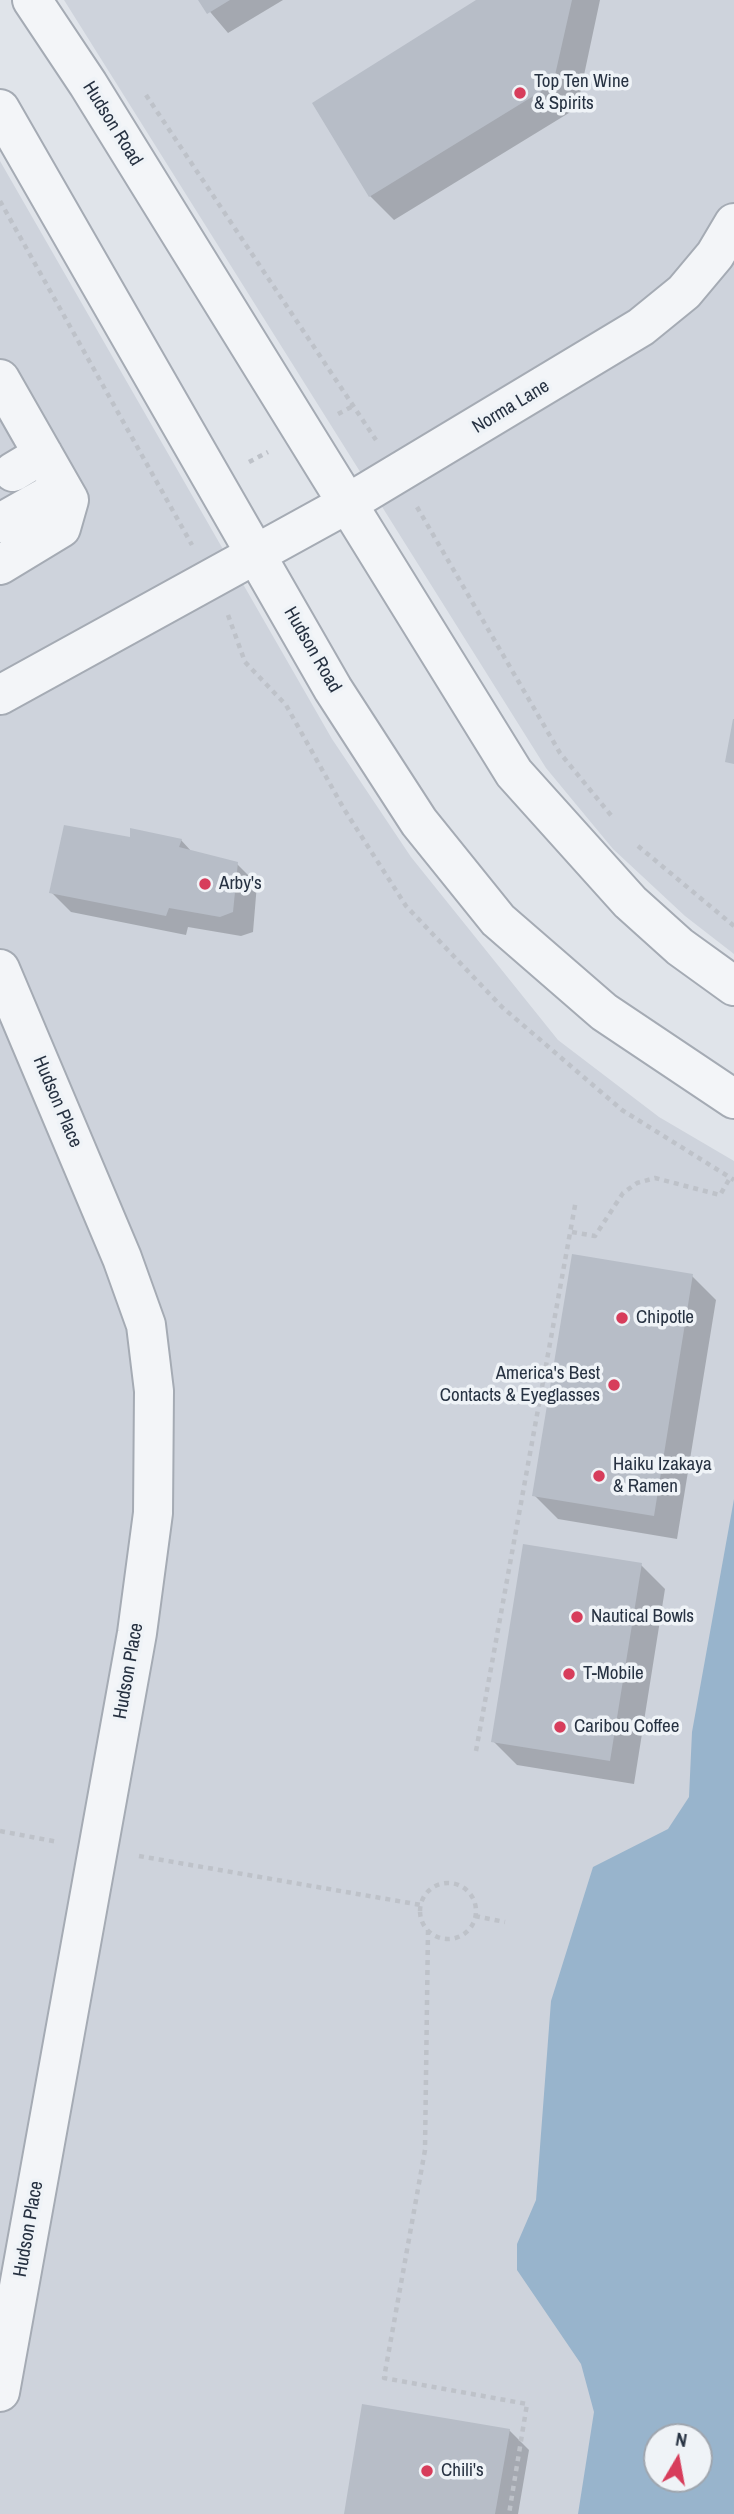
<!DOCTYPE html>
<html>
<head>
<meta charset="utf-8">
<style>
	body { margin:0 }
	#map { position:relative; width:734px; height:2514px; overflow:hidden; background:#e0e4ea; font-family:"Archivo Narrow",sans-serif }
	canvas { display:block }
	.north { position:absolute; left:643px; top:2423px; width:70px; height:70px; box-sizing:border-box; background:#eff3f7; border:2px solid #9fa6af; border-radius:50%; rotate:10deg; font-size:19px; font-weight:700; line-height:28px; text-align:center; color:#273242 }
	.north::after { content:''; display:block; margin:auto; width:24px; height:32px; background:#d73d5b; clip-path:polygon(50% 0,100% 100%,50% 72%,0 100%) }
</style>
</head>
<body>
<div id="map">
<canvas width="734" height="2514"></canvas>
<div class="north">N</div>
</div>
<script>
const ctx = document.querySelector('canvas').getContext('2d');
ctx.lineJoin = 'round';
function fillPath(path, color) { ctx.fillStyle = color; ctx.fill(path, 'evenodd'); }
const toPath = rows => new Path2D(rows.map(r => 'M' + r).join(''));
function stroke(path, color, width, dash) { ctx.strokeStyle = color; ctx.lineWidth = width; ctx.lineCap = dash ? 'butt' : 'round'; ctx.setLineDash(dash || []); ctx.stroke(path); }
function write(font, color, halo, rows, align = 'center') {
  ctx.font = font + ' "Archivo Narrow",sans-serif'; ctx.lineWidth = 7; ctx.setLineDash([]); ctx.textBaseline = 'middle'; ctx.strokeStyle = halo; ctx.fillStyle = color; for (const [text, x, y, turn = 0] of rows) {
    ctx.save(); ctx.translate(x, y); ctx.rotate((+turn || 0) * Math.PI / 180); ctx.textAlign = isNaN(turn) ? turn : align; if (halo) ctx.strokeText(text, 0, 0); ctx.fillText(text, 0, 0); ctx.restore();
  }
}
const built = toPath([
	[64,0,734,0,734,954,685,916,613,849,546,768],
	[0,161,332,739,411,857,558,1040,659,1117,734,1161,734,2514,0,2514],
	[657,2437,699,2437,699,2479,657,2479]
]);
const water = toPath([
	[734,1499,734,2514,578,2514,594,2412,581,2364,517,2270,517,2244,536,2200,551,2001,593,1867,668,1829,689,1797,692,1732],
	[657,2437,699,2437,699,2479,657,2479]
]);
const shadow = toPath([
	[200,0,283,0,228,33],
	[479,0,600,0,577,108,394,220,370,196],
	[132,839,181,840,192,852,237,864,257,884,253,932,241,936,188,927,186,935,71,912,51,892],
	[692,1276,716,1300,677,1539,558,1519,534,1495],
	[641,1565,665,1589,634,1784,517,1765,493,1741],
	[509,2430,529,2450,518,2514,346,2514]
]);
const building = toPath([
	[198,0,230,0,207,14],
	[476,0,572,0,553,84,369,197,312,103],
	[733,719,734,719,734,764,725,762],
	[64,825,130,837,130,828,182,839,179,847,238,862,233,912,220,917,169,908,166,916,49,893],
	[572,1254,693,1274,654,1516,532,1496],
	[523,1544,642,1563,610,1761,491,1742],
	[362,2404,510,2429,495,2514,344,2514]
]);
const path = toPath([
	[146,95,376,440],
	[0,201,192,545],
	[338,414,353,406],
	[249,462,268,452],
	[417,507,560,753,614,819],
	[228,615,245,662,286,705,344,809,406,906,502,1007,622,1110,734,1180],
	[638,846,734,926],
	[572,1232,595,1236,623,1193,637,1183,655,1178,720,1195,730,1178],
	[476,1751,576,1200],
	[0,1831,58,1842],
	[139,1856,421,1905],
	'420 1911a28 28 0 1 1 56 0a28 28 0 1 1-56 0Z',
	[475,1916,505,1922],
	[428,1930,425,2150,384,2378,527,2404,509,2514]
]);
const minor = toPath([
	[32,0,88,84,514,773,630,902,680,947,734,986],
	[0,109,333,689,419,822,498,920,604,1012,734,1099],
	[0,379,69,500,61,528,0,565],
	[13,472,43,454],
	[0,523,62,488],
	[0,695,345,505,641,327,684,292,715,255,734,223],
	[0,969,122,1258,146,1325,154,1391,153,1513,137,1633,0,2392]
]);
const markers = [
	[520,93,7,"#d73d5b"],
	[205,884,7,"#d73d5b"],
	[622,1318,7,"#d73d5b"],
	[614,1385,7,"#d73d5b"],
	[599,1476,7,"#d73d5b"],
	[577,1617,7,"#d73d5b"],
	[569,1674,7,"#d73d5b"],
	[560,1727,7,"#d73d5b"],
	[427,2471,7,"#d73d5b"]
];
const poiNames = [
	["Top Ten Wine",534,82],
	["& Spirits",534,104],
	["Arby's",219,884],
	["Chipotle",636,1318],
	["America's Best",600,1374,"right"],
	["Contacts & Eyeglasses",600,1396,"right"],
	["Haiku Izakaya",613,1465],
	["& Ramen",613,1487],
	["Nautical Bowls",591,1617],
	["T-Mobile",583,1674],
	["Caribou Coffee",574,1727],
	["Chili's",441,2471]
];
const streetNames = [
	["Hudson Road",112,124,58],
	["Norma Lane",511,407,-31],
	["Hudson Road",312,650,60],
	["Hudson Place",57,1102,67],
	["Hudson Place",129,1671,-80],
	["Hudson Place",29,2229,-80]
];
fillPath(built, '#ced3dc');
fillPath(water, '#98b4cc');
fillPath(shadow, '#0003');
fillPath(building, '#b7bdc7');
stroke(minor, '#a5abb4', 42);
stroke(path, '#bec2c9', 4.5, [5, 5]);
stroke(minor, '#f3f5f8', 38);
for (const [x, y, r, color] of markers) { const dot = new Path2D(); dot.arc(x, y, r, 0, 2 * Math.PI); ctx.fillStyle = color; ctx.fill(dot); stroke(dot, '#eff3f7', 2.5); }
write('19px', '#273242', '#eff3f7', poiNames, 'left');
write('19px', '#273242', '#eff3f7', streetNames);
</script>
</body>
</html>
